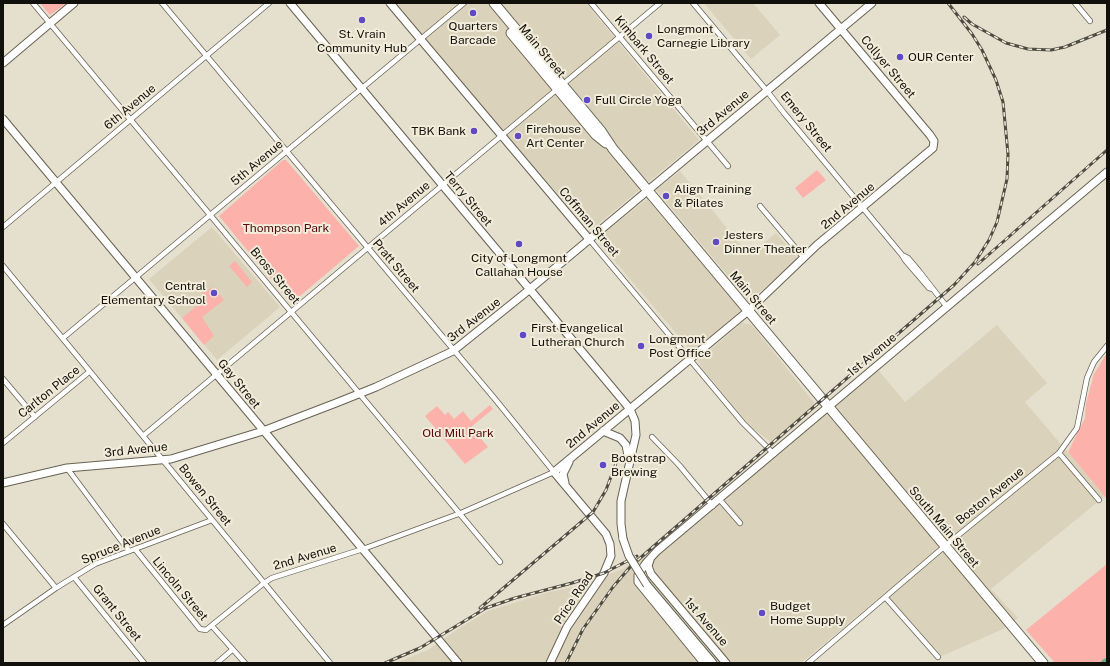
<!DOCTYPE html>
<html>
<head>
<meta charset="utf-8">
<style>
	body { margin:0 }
	#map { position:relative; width:1110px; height:666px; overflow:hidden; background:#e5dfce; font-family:"Public Sans",sans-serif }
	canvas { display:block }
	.frame { position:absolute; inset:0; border:4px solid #12100a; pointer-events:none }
</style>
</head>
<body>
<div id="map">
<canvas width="1110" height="666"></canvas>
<div class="frame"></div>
</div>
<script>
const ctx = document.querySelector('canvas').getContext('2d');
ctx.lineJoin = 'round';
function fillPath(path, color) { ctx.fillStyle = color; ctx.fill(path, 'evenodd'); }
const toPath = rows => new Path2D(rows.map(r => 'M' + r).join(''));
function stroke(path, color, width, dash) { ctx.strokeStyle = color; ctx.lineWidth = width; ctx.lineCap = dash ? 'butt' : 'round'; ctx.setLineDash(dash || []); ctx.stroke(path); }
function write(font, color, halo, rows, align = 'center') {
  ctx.font = font + ' "Public Sans",sans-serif'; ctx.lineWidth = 4; ctx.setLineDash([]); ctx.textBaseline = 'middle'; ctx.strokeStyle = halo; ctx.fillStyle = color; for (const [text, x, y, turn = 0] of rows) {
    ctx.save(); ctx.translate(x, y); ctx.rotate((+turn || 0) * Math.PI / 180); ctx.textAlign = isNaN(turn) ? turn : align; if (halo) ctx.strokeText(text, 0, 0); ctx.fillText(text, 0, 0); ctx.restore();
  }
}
const built = toPath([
	[392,3,586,3,699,140,590,231],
	[704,3,753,3,780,35,751,59],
	[680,171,749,255,776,233,798,259,749,301,656,190],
	[647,199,741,310,692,352,596,239],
	[212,227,280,307,217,360,149,279],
	[742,323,752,325,816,405,771,442,752,428,701,367,698,360],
	[997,325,1047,383,1025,402,1105,496,991,589,1018,618,1003,629,942,656,885,593,801,663,396,663,428,650,458,629,488,611,549,592,573,587,623,569,685,525,873,364,905,402]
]);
const green = toPath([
	[40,3,67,3,50,15],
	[283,160,286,160,359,246,293,302,290,302,219,216],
	[817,170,826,180,803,198,795,188],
	[235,261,252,282,247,287,229,266],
	[203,286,207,291,213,287,224,300,202,317,214,336,204,345,182,318,206,298,199,289],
	[1107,353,1107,499,1068,452,1085,418,1086,403,1094,374],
	[490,405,493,409,471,427,488,447,465,464,425,416,437,406,445,415,448,412,454,419,463,411,471,421],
	[1107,564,1107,663,1055,663,1026,630]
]);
const river = toPath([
	[1105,663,1107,662]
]);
const street = toPath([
	[33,3,500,562],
	[591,3,728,166],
	[693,3,767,91,784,113,902,255,905,260,929,288,933,289],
	[1075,3,1090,21],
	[760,206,804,258],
	[3,227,269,3],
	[589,239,743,423,774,454],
	[902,255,908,258,919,271,947,307],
	[3,266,330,663],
	[63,338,464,3],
	[3,379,35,417],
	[143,436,660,3],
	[652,437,679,465,713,506],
	[3,443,89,372],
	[1059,453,1099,500],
	[67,468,129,551],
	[720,500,740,523],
	[3,524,56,588],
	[135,549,200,629,206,630,264,583,272,578,363,549,461,513,554,472,495,399,162,3],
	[74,577,144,663],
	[886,598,938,657],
	[3,625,56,588,95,564,212,520],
	[212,626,245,663],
	[217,663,232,650],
	[808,663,945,546,1059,453,1077,428,1087,378,1094,362,1107,346]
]);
const secondary = toPath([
	[290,3,630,409,635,421,636,435,621,501,621,524,623,539],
	[390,3,589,239],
	[3,63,74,3],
	[3,119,458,663],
	[603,431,620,438,626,445,629,461],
	[3,483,67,468,171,459,263,431,336,403,376,387,453,351,524,294,872,3],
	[565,483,563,474,569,462],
	[650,560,648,566,651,574,726,663],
	[647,585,713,663],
	[550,663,567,627,604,573,611,556,610,544,606,534,554,472,748,311,817,245,933,148,934,141,930,135,819,3],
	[704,663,638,582,638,575,646,563,657,551,1107,172]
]);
const highway = toPath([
	[494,3,601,131,613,149,1043,663],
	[511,33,596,135,606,143]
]);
const rail = toPath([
	[964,17,972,24,1006,43,1028,49,1051,50,1065,47,1107,30],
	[978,264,1107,150],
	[480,608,593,512,606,490,618,458],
	[385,663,420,648,486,608,515,598,572,583,604,573,637,556],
	[566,663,583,629,613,587,631,566,954,285,975,262,989,240,997,222,1007,179,1008,154,1003,102,996,80,982,50,972,34,948,3]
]);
const secondaryBridge = toPath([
	[623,539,629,556,647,585]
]);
const markers = [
	[473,13,4,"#604ac3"],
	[362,20,4,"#604ac3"],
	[649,36,4,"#604ac3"],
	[900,57,4,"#604ac3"],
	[587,100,4,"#604ac3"],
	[474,131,4,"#604ac3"],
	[518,136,4,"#604ac3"],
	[666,196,4,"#604ac3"],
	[716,242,4,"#604ac3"],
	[519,244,4,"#604ac3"],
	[214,293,4,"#604ac3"],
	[523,335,4,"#604ac3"],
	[641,346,4,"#604ac3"],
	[603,465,4,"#604ac3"],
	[762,613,4,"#604ac3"]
];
const poiNames = [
	["Quarters",473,26,"center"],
	["Barcade",473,40,"center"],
	["Longmont",657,29],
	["Carnegie Library",657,43],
	["St. Vrain",362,34,"center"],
	["Community Hub",362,48,"center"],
	["OUR Center",908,57],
	["Full Circle Yoga",595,100],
	["Firehouse",526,129],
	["Art Center",526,143],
	["TBK Bank",466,131,"right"],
	["Align Training",674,189],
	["& Pilates",674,203],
	["Jesters",724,235],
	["Dinner Theater",724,249],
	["City of Longmont",519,258,"center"],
	["Callahan House",519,272,"center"],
	["Central",206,286,"right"],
	["Elementary School",206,300,"right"],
	["First Evangelical",531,328],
	["Lutheran Church",531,342],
	["Longmont",649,339],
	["Post Office",649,353],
	["Bootstrap",611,458],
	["Brewing",611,472],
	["Budget",770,606],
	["Home Supply",770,620]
];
const streetNames = [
	["Kimbark Street",644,50,50],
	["Main Street",542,51,50],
	["Collyer Street",888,67,50],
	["6th Avenue",130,107,-40],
	["3rd Avenue",723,113,-40],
	["Emery Street",806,122,51],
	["5th Avenue",257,163,-40],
	["Terry Street",468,199,50],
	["4th Avenue",404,204,-40],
	["2nd Avenue",848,206,-40],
	["Coffman Street",589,222,50],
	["Pratt Street",396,266,50],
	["Bross Street",275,276,50],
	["Main Street",753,298,50],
	["3rd Avenue",474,320,-38],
	["1st Avenue",872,355,-40],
	["Gay Street",239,384,51],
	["Carlton Place",49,392,-39],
	["2nd Avenue",593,425,-40],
	["3rd Avenue",136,450,-6],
	["Bowen Street",205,495,51],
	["Boston Avenue",990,496,-39],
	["South Main Street",944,527,50],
	["Spruce Avenue",121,545,-22],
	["2nd Avenue",305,557,-17],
	["Lincoln Street",180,589,50],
	["Price Road",574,598,-56],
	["Grant Street",117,613,51],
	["1st Avenue",706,622,49]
];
const parkNames = [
	["Thompson Park",286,228],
	["Old Mill Park",458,433]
];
fillPath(built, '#dad2ba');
fillPath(green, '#fcb2ab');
stroke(river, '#63b183', 8);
stroke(street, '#676253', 6);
stroke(secondary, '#676253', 9);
stroke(highway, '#676253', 11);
stroke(street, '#fff', 4.5);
stroke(secondary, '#fff', 7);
stroke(highway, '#fff', 9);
stroke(rail, '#4e4b42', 3);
stroke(rail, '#f2ecdb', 1.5, [4.5]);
stroke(secondaryBridge, '#676253', 9, []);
stroke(secondaryBridge, '#fff', 7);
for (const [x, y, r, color] of markers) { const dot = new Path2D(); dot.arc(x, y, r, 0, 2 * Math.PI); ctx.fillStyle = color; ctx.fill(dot); stroke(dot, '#f2ecdb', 1.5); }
write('12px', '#12100a', '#f2ecdb', poiNames, 'left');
write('12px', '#12100a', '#f2ecdb', streetNames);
write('12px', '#550a0d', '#f2ecdb', parkNames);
</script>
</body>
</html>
